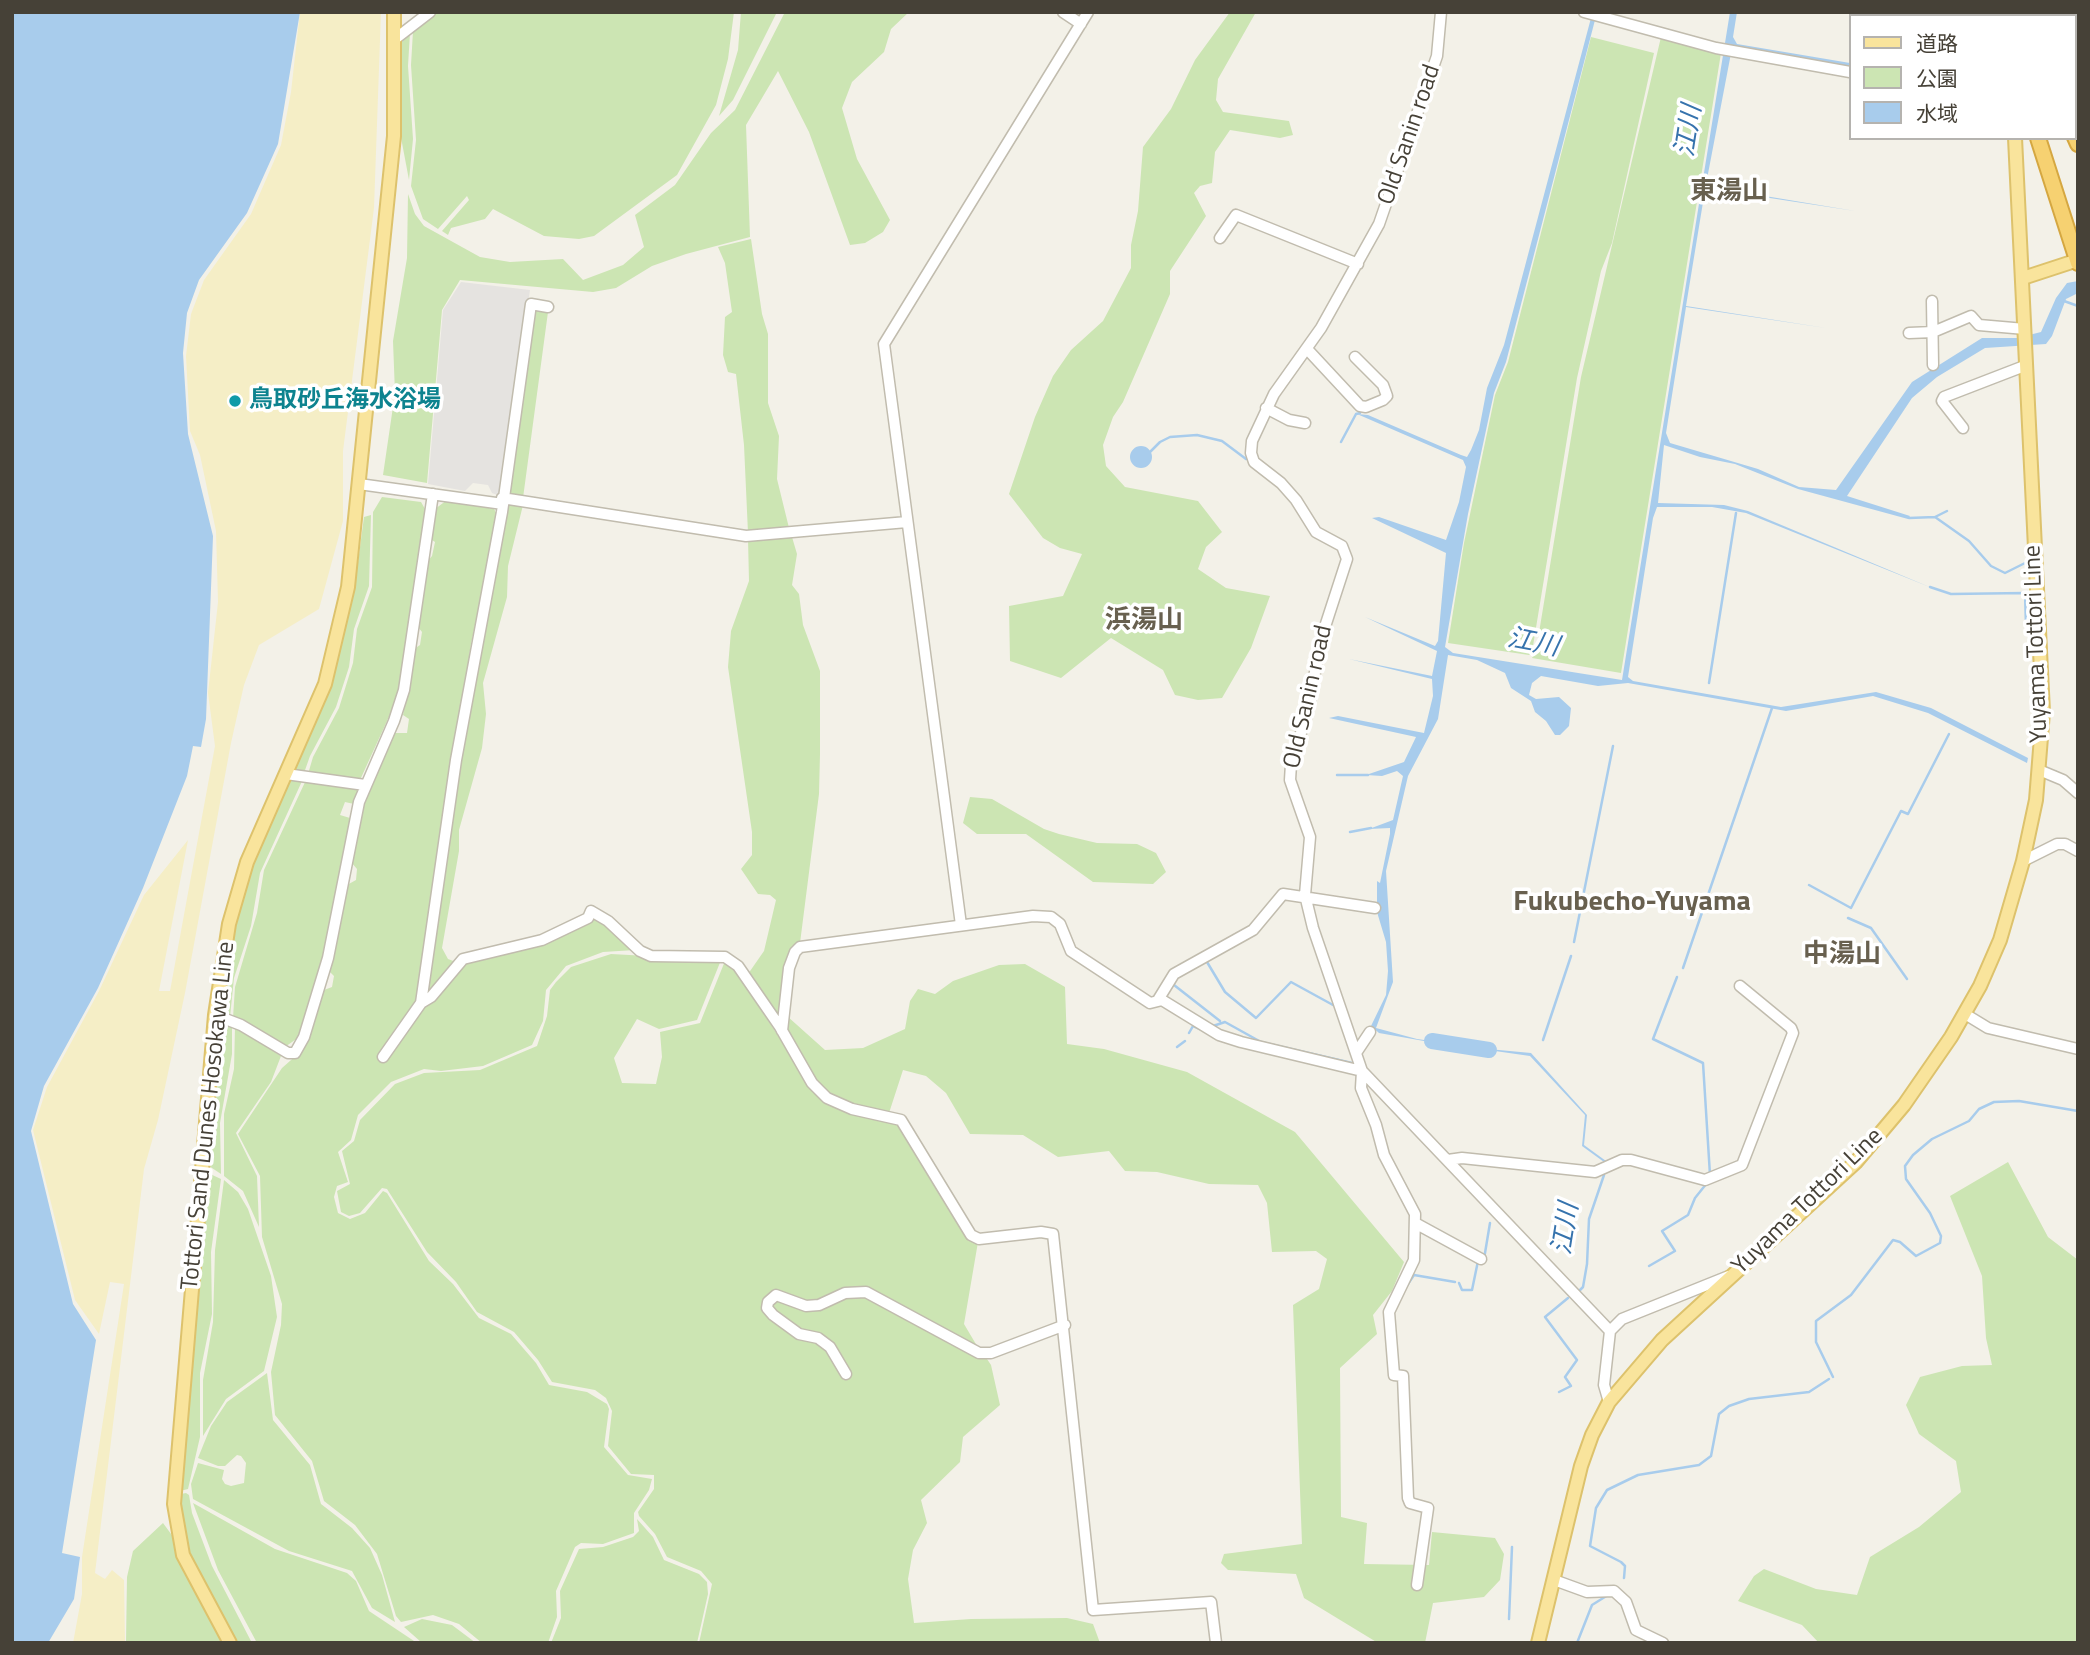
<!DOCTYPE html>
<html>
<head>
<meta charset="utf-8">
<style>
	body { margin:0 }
	#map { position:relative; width:2090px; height:1655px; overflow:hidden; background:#f3f1e8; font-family:"Titillium Web","Noto Sans JP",sans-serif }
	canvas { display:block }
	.frame { position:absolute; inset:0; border:14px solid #464137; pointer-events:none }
	.legend { position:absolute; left:1849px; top:14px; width:228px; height:126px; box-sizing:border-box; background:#fff; border:2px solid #b5b3af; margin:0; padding:9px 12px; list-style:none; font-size:21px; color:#464137 }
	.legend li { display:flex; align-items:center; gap:14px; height:35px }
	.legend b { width:35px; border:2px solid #b5b3af }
</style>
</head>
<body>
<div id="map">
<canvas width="2090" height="1655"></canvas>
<div class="frame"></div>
<ul class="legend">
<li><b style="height:9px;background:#f9e49c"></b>道路</li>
<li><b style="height:19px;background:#cce5b3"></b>公園</li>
<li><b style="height:19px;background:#a8ccec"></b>水域</li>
</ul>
</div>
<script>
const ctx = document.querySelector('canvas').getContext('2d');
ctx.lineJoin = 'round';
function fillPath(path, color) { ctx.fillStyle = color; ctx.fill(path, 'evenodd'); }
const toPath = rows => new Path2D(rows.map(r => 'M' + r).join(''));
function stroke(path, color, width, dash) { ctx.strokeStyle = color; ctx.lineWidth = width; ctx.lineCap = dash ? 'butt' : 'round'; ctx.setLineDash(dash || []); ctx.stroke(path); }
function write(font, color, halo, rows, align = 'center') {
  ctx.font = font + ' "Titillium Web","Noto Sans JP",sans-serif'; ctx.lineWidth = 7; ctx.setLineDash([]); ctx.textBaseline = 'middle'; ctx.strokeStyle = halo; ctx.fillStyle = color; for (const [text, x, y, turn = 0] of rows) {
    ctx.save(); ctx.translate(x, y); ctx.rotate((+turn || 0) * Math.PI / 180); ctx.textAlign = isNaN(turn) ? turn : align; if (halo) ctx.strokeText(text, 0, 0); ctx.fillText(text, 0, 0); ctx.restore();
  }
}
const green = toPath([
	[434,12,734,12,728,59,716,105,677,175,594,236,579,239,544,236,493,209,485,219,451,228,448,235,442,231,469,200,467,196,438,229,423,219,411,186,416,140,411,65,413,31],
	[741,12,777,12,733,100,719,116,738,50],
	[785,12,909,12,891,29,884,52,852,82,842,108,857,159,890,220,883,232,865,243,850,245,809,132,778,71,746,125,750,237,686,254,652,266,616,288,593,292,460,280,442,310,427,483,383,475,395,393,393,341,407,258,408,194,415,214,424,226,480,257,510,262,563,259,583,280,623,265,644,247,635,215,675,185,711,133,735,110],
	[1230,12,1256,12,1218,79,1216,100,1223,112,1289,121,1293,135,1280,138,1230,130,1215,152,1212,183,1200,186,1194,193,1206,216,1170,271,1170,294,1123,402,1113,417,1103,445,1106,466,1125,487,1198,501,1222,532,1206,547,1198,569,1226,588,1270,596,1251,648,1222,698,1198,700,1175,695,1163,670,1111,638,1061,678,1010,661,1009,606,1063,596,1082,554,1060,548,1043,538,1009,494,1035,417,1053,376,1071,350,1103,321,1131,268,1131,245,1138,211,1143,147,1171,109,1195,60],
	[410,33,408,66,413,139,409,180,399,127,399,53,401,43],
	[1591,37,1654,53,1612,243,1601,271,1577,378,1532,652,1529,655,1448,643,1464,543,1495,395,1508,362],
	[1661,37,1721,53,1621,673,1532,658,1536,651,1581,377],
	[751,239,762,314,768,334,768,403,779,436,777,479,790,532,748,533,744,445,736,374,728,372,723,355,725,317,732,312,725,263,718,247],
	[536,308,548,312,523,498,505,496],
	[382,497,421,502,425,509,398,697,360,780,308,774,313,757,339,708,353,663,357,629,372,587,373,512],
	[447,500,494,509,498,516,471,644,418,998,380,1056,380,1062,420,1011,467,961,596,919,603,919,635,950,603,952,566,966,546,990,543,1021,532,1045,483,1066,441,1071,424,1069,391,1082,358,1115,351,1140,338,1152,348,1182,337,1186,334,1197,338,1213,350,1219,365,1213,383,1191,387,1193,429,1261,453,1284,479,1318,511,1334,536,1363,549,1385,587,1392,607,1404,609,1409,604,1447,628,1475,652,1479,649,1490,634,1513,634,1533,603,1544,581,1543,575,1547,556,1591,557,1617,548,1643,482,1643,459,1624,433,1615,401,1622,396,1616,377,1554,355,1525,324,1501,312,1461,275,1415,271,1372,281,1325,282,1304,262,1237,260,1176,238,1134,282,1068,299,1053,313,1028,324,990,332,987,334,976,329,971,347,885,356,880,357,869,351,862,362,810,394,733,407,733,409,719,403,715,414,649,420,645,422,632,418,627,427,562,432,556,435,542,432,540,435,509],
	[511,503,523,505,508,566,507,597,483,683,486,714,482,748,459,830,459,851,442,948,448,959,456,962,426,998,457,766,508,504],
	[371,515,369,586,354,629,349,667,336,707,310,756,304,773,296,772,294,768,335,668,355,585,364,517],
	[792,537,797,554,792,585,799,594,803,625,820,671,820,754,819,794,800,943,781,1025,748,974,764,951,776,900,770,895,758,894,741,869,752,855,752,832,728,667,731,631,749,581,748,539],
	[293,778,303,779,260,873,251,926,234,978,230,1017,222,1012,231,938,248,875,289,780],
	[306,780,358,789,354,804,345,802,340,815,350,818,318,979,299,1037,285,1047,233,1018,235,987,257,913,264,870],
	[970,797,992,799,1044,829,1059,834,1097,843,1137,844,1156,853,1166,872,1153,884,1093,882,1026,834,977,834,963,823],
	[611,954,721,960,697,1020,659,1029,637,1019,614,1058,622,1083,656,1084,662,1057,660,1032,700,1023,725,961,730,963,816,1093,825,1101,851,1113,898,1121,971,1240,978,1242,964,1324,980,1351,866,1290,847,1289,822,1301,809,1303,780,1292,772,1294,766,1301,769,1315,789,1331,827,1348,837,1361,843,1380,851,1376,832,1344,821,1336,802,1332,772,1312,771,1302,782,1299,797,1306,815,1308,855,1293,865,1295,974,1353,985,1356,991,1365,1000,1405,963,1437,960,1462,921,1500,927,1523,913,1550,908,1579,914,1623,971,1619,1067,1618,1093,1624,1100,1643,699,1643,712,1584,701,1571,667,1557,655,1534,639,1516,638,1512,654,1489,654,1475,631,1474,608,1446,612,1411,606,1398,595,1390,552,1382,538,1360,514,1332,477,1312,456,1282,427,1252,387,1189,382,1188,360,1213,349,1216,341,1212,337,1191,350,1184,342,1151,354,1141,360,1120,395,1084,424,1073,480,1070,537,1046,547,1016,550,990,556,982,571,967],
	[1025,964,1065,987,1067,1044,1104,1049,1187,1072,1295,1132,1404,1262,1392,1291,1373,1315,1377,1334,1340,1368,1341,1517,1367,1523,1364,1564,1429,1565,1432,1532,1495,1538,1504,1554,1500,1580,1484,1597,1433,1603,1425,1643,1378,1643,1304,1598,1296,1574,1228,1570,1221,1563,1224,1554,1302,1544,1293,1305,1319,1289,1327,1259,1316,1251,1272,1252,1267,1203,1258,1185,1209,1184,1157,1172,1125,1171,1109,1151,1058,1157,1023,1135,970,1134,946,1093,926,1076,903,1070,889,1113,840,1103,816,1084,788,1034,787,1016,825,1050,863,1048,905,1029,910,1001,918,989,935,994,953,981,999,965],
	[223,1023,232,1025,232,1054,220,1123,221,1174,209,1166,213,1094,221,1075,223,1051,219,1030],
	[235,1027,281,1056,271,1082,236,1133,257,1176,259,1227,243,1191,224,1176,224,1114,234,1069],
	[2008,1162,2048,1237,2078,1260,2078,1643,1819,1643,1802,1625,1738,1601,1754,1576,1764,1569,1816,1589,1857,1595,1870,1557,1919,1527,1961,1492,1956,1461,1919,1434,1906,1405,1920,1377,1962,1366,1992,1365,1986,1338,1982,1276,1950,1196],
	[208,1173,221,1179,211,1252,212,1314,200,1373,200,1437,188,1489,180,1491],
	[224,1180,238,1192,248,1209,271,1276,277,1317,264,1371,226,1399,203,1436,203,1380,213,1322,215,1250],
	[267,1373,273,1420,310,1465,321,1504,352,1528,370,1548,382,1575,395,1622,372,1608,352,1571,289,1551,193,1499,191,1484,198,1463,224,1470,222,1479,225,1484,231,1486,244,1483,246,1463,241,1456,237,1455,225,1466,218,1466,198,1458,211,1426,227,1402],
	[186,1493,189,1495,192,1513,212,1566,252,1643,235,1643,192,1561,185,1539,182,1512,181,1494],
	[193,1503,275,1549,347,1573,356,1581,369,1611,417,1643,257,1643,218,1570],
	[637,1519,653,1537,664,1560,699,1574,707,1582,708,1594,697,1643,551,1643,561,1618,560,1591,579,1549,603,1547,633,1537,639,1531],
	[163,1523,174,1538,224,1643,126,1643,127,1577,133,1551],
	[422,1619,452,1625,476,1643,421,1642,404,1627]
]);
const sand = toPath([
	[300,12,381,12,374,208,343,451,343,521,319,609,259,645,244,685,231,743,185,993,158,1120,144,1169,95,1573,105,1579,112,1570,124,1580,125,1643,73,1643,82,1594,82,1557,124,1284,110,1282,99,1334,75,1300,33,1130,47,1087,99,991,144,895,188,840,159,991,170,991,215,746,208,693,218,602,216,531,200,455,190,431,186,356,191,314,204,280,251,214,281,145,291,92]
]);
const parking = toPath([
	[461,282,530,290,500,496,492,493,488,485,473,483,465,491,428,484,443,310]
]);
const water = toPath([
	[12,12,300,12,278,144,247,213,199,280,187,313,183,353,188,434,213,536,206,719,201,747,193,746,187,776,143,888,98,988,44,1086,31,1131,73,1304,96,1340,62,1553,80,1557,74,1599,48,1643,12,1643],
	[1730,12,1737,12,1733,37,1737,44,1850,63,1850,68,1732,48,1707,179,1723,189,1855,211,1724,191,1706,184,1686,306,1826,328,1686,307,1666,433,1670,443,1758,469,1799,487,1836,490,1912,382,1982,338,2017,338,2041,332,2056,298,2067,283,2078,281,2078,293,2066,299,2052,336,2046,344,1985,348,1937,377,1912,398,1847,496,1910,516,1908,519,1798,489,1735,464,1700,457,1664,445,1658,503,1724,505,1748,511,1932,588,1746,513,1712,507,1657,507,1653,518,1628,677,1633,681,1781,707,1876,692,1931,708,2028,758,2027,763,1928,713,1873,696,1786,711,1628,683,1598,686,1541,676,1532,683,1529,695,1536,699,1559,697,1571,708,1569,726,1560,735,1555,735,1546,721,1535,712,1531,701,1511,688,1505,673,1477,660,1448,655,1438,719,1408,776,1386,871,1393,982,1376,1028,1417,1039,1453,1044,1452,1046,1379,1033,1371,1026,1386,995,1388,971,1386,942,1377,912,1377,881,1380,883,1390,834,1390,828,1369,829,1393,820,1403,776,1397,771,1382,776,1366,775,1404,762,1416,737,1329,718,1338,716,1424,733,1433,696,1432,679,1349,659,1432,676,1437,651,1365,617,1435,646,1438,641,1446,553,1372,518,1379,517,1446,540,1459,502,1466,467,1463,460,1357,414,1368,415,1461,455,1467,457,1471,450,1479,430,1487,388,1504,345,1591,18,1595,20,1506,362,1494,393,1468,514,1445,647,1453,653,1622,680],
	'1130 457a11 11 0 1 1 22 0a11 11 0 1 1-22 0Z',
	[1467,1047,1531,1053,1587,1115,1584,1145,1606,1161,1604,1162,1582,1146,1585,1115,1530,1056]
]);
const stream = toPath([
	[2064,301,2078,306],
	[1341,442,1356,414,1360,413],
	[1150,452,1160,442,1170,437,1197,435,1222,441,1246,459],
	[1935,517,1947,511],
	[1909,518,1935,517,1969,541,1991,566,2005,573,2031,560],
	[1930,587,1951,594,2025,593,2026,626],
	[1709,683,1736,513],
	[2055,771,2076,785],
	[1337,775,1368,775],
	[1350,832,1371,828],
	[1809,885,1851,908,1901,811,1908,814,1949,734],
	[1848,918,1871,928,1907,979],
	[1574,942,1613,746],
	[1207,962,1225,992,1256,1018,1291,982,1333,1005],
	[1683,968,1772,708],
	[1677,977,1653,1039,1703,1063,1710,1175],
	[1174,985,1220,1021],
	[1213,1026,1225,1022,1261,1042,1352,1063],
	[1189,1033,1193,1026,1200,1029],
	[1543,1040,1571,956],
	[1177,1047,1185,1041],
	[1484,1259,1490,1223],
	[1649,1266,1675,1251,1662,1231,1688,1215,1695,1198,1707,1183],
	[1459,1283,1462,1290,1472,1290,1478,1261],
	[1579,1291,1583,1287,1587,1264,1589,1219,1604,1175],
	[1402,1293,1414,1275,1455,1282],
	[1833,1377,1816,1342,1816,1321,1851,1295,1893,1240,1900,1242,1916,1256,1940,1243,1941,1236,1930,1213,1906,1179,1905,1166,1913,1155,1932,1139,1969,1121,1979,1109,1994,1102,2019,1101,2078,1111],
	[1559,1392,1571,1386,1565,1377,1577,1360,1545,1317,1568,1298],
	[1624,1578,1625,1566,1621,1562,1590,1546,1596,1508,1607,1490,1638,1475,1699,1465,1711,1456,1719,1414,1729,1406,1749,1399,1809,1392,1829,1379],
	[1509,1619,1512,1547],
	[1577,1643,1592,1605,1608,1595]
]);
const river = toPath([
	[1432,1041,1489,1050]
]);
const minor = toPath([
	[1063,12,1081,24],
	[1441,12,1437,56,1379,224,1321,328,1274,394,1252,441,1251,453,1254,462,1281,483,1296,500,1316,532,1342,546,1347,559,1321,639,1308,711,1291,764,1290,780,1310,837,1305,895,1313,928,1362,1071,1610,1331,1604,1385,1609,1402],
	[1584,12,1716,48,1850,72],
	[395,39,430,12],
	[1220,238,1236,215,1358,264],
	[1932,301,1933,365],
	[1909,333,1933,332,1971,316,1979,325,2025,329],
	[1307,349,1360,406,1366,407,1383,400,1387,396,1383,385,1355,357],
	[1266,408,1289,420,1305,423],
	[1963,428,1942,401,1944,397,2027,365],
	[359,484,503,504],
	[502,498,746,536,907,522],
	[2039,770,2063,780,2078,793],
	[286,774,365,785],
	[2023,861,2057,844,2065,844,2078,851],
	[961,925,884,344,1088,12],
	[1158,1000,1174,974,1253,930,1283,894,1375,908],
	[421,1003,456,760,502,512,531,304,548,307],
	[1965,1014,1988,1028,2078,1049],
	[215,1015,241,1025,288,1053,295,1053,304,1037,328,958,359,802,394,721,404,690,433,494],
	[782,1031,789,968,795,952,800,947,1033,916,1051,917,1060,924,1071,951,1150,1003,1162,1000,1219,1035,1241,1042,1362,1071,1361,1088,1376,1125,1384,1155,1415,1214,1414,1260,1389,1312,1394,1375,1403,1376,1408,1498,1410,1503,1428,1508,1417,1585],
	[1356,1053,1370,1032],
	[383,1057,421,1003,431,997,463,959,542,940,588,918,591,911,608,921,640,951,651,956,725,957,738,966,780,1027,812,1083,827,1098,852,1109,901,1120,971,1235,979,1239,1041,1232,1053,1234,1093,1610,1211,1602,1216,1643],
	[1448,1160,1462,1158,1595,1172,1622,1160,1631,1160,1705,1180,1742,1165,1793,1033,1791,1028,1740,986],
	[1415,1223,1481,1259],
	[1610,1331,1622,1319,1729,1276],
	[846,1374,830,1347,818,1338,799,1334,773,1315,767,1308,768,1302,776,1295,806,1306,819,1305,845,1293,866,1292,979,1353,991,1353,1065,1325],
	[1554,1580,1587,1592,1614,1591,1626,1602,1636,1630,1663,1643]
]);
const major = toPath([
	[1995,12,1997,16],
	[2023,278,2078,260],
	[230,1643,183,1555,174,1504,215,1015,229,924,247,862,325,684,348,587,394,136,394,12],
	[1538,1643,1581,1466,1592,1435,1609,1402,1662,1340,1856,1162,1904,1105,1951,1037,1980,986,2000,940,2023,861,2036,800,2043,712,2015,138]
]);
const highway = toPath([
	[2009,12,2010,16],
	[2032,12,2033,16],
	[2057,12,2058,16],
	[2074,54,2078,63],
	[2074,113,2078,122],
	[2074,135,2078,144],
	[2038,138,2078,263]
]);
const markers = [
	[235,401,7,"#0f9aa8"]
];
const streetNames = [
	["Old Sanin road",1410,135,-71],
	["Yuyama Tottori Line",2037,644,-92],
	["Old Sanin road",1309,697,-77],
	["Tottori Sand Dunes Hosokawa Line",209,1116,-84],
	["Yuyama Tottori Line",1808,1202,-44]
];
const cultureNames = [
	["鳥取砂丘海水浴場",249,401]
];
const waterNames = [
	["江川",1690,131,-81],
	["江川",1533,644,11],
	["江川",1567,1229,-81]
];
const neighbourhoodNames = [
	["東湯山",1729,193],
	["浜湯山",1144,622],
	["中湯山",1842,956]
];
const quarterNames = [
	["Fukubecho-Yuyama",1632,903]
];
fillPath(green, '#cce5b3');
fillPath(sand, '#f5eec6');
fillPath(parking, '#e5e3e0');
fillPath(water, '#a8ccec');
stroke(stream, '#a8ccec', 2.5);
stroke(river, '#a8ccec', 16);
stroke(minor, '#c1bcae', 13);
stroke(major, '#ddc26c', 16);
stroke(highway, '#d5a741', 18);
stroke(minor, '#fff', 10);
stroke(major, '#f9e49c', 12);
stroke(highway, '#f6d171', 14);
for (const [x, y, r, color] of markers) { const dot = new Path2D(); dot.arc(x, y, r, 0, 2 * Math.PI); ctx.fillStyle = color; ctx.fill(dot); stroke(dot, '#fff', 2.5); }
write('24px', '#464137', '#fff', streetNames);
write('bold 24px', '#0d838f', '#fff', cultureNames, 'left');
write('italic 26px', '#3673ad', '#fff', waterNames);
write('bold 26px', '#68604f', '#fff', neighbourhoodNames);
write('bold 28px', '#68604f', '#fff', quarterNames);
</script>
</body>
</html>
